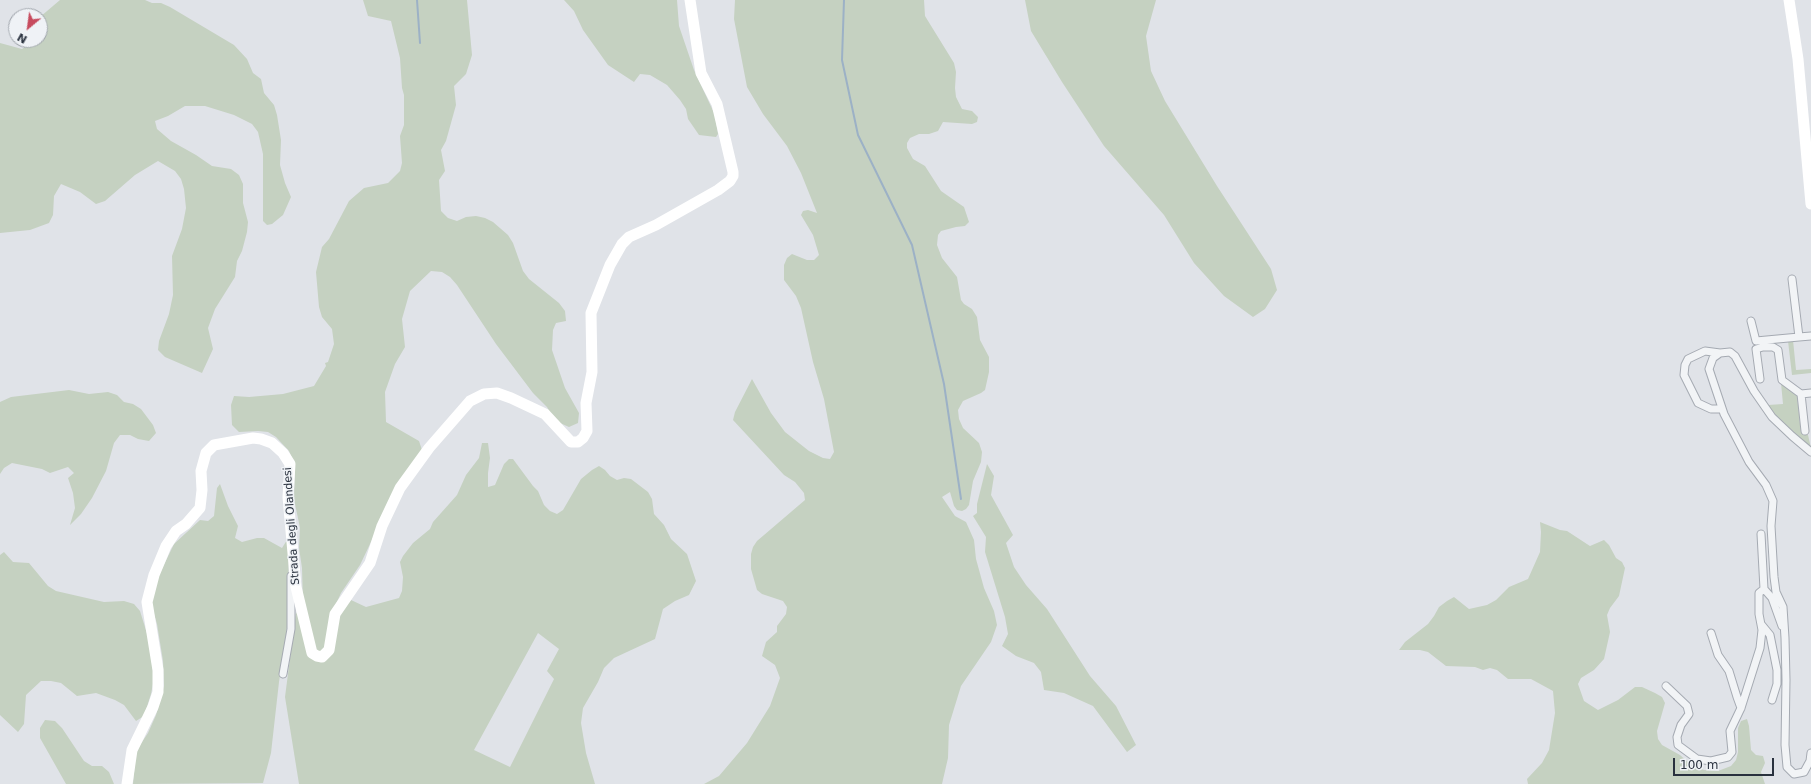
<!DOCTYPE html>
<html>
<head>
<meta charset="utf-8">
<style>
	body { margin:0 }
	#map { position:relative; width:1811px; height:784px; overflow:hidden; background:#e0e3e8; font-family:"DejaVu Sans",sans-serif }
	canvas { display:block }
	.north { position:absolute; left:8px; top:8px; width:40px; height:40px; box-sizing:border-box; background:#eff2f6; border:1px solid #a0a5ac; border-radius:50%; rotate:209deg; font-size:11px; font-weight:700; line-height:16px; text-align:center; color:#29313e }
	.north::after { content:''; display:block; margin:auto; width:14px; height:18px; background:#c74b5e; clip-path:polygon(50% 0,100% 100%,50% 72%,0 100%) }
	.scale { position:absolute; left:1673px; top:758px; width:101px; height:18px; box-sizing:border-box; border:2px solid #29313e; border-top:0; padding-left:5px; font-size:12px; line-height:14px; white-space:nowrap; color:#29313e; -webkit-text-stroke:3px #eff2f6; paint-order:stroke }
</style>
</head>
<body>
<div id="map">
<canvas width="1811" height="784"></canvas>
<div class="north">N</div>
<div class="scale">100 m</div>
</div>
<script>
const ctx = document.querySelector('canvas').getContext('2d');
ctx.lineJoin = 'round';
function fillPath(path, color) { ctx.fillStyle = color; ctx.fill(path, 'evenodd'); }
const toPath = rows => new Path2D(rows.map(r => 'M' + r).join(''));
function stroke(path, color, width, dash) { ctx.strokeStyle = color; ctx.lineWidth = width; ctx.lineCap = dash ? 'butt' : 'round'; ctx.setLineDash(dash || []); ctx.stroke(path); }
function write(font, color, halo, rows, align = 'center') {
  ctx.font = font + ' "DejaVu Sans",sans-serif'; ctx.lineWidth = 3; ctx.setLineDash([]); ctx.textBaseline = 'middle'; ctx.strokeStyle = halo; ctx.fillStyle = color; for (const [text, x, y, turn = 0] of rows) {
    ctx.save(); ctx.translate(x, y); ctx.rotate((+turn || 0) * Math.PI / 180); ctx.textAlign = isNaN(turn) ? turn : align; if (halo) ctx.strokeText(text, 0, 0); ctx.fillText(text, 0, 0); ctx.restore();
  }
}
const green = toPath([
	[60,0,145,0,152,3,161,3,170,7,234,45,247,59,253,73,261,79,264,93,274,105,277,115,281,140,280,165,285,183,291,197,283,215,272,224,267,225,263,221,263,154,258,132,252,124,234,115,205,106,185,106,168,116,155,121,157,129,171,141,196,155,212,166,231,169,239,175,243,184,243,203,248,222,247,232,242,251,237,261,235,277,215,309,208,328,213,349,202,373,165,357,158,350,159,341,169,314,173,295,172,256,182,229,186,208,184,189,181,179,175,171,158,161,135,175,105,201,96,204,80,192,61,184,54,196,53,215,49,223,30,230,0,233,0,43,22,49,30,43,30,40,40,40,40,17],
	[363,0,467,0,472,55,466,74,454,86,456,105,446,141,441,150,445,171,439,180,441,211,448,218,457,221,466,217,476,216,485,218,493,222,508,235,513,243,523,271,529,279,559,303,565,311,566,321,556,323,553,330,552,350,565,388,579,413,578,423,569,427,560,423,552,416,547,407,533,393,496,344,457,285,450,277,442,272,431,271,410,291,402,319,405,347,395,364,385,392,386,422,419,441,422,450,380,523,360,565,341,593,330,617,351,600,366,607,399,598,402,591,403,577,400,562,403,556,413,543,430,529,433,522,457,495,466,475,479,458,482,443,488,443,490,458,488,473,488,487,495,485,504,464,509,459,513,459,533,486,538,491,544,505,550,511,557,514,563,510,581,479,592,470,599,466,605,470,610,476,617,480,624,478,631,479,648,492,652,499,654,514,664,525,671,539,687,554,696,581,689,595,675,601,663,609,655,639,614,658,604,668,598,682,583,708,581,723,586,753,595,784,299,784,285,697,296,612,311,642,303,605,302,568,299,548,300,528,294,499,295,465,289,451,276,437,268,432,258,431,239,432,232,425,231,405,234,396,249,397,283,394,314,386,326,366,325,363,328,362,334,344,332,329,322,317,319,307,316,272,322,247,329,239,349,201,364,188,388,183,400,171,402,163,400,136,404,125,404,95,402,88,400,58,391,21,368,16],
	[538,633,559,649,547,671,554,679,510,767,474,750],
	[564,0,677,0,679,26,694,70,715,115,718,134,716,137,699,135,688,119,686,109,680,100,667,85,650,75,640,74,634,82,608,65,583,30,574,11],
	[735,0,924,0,925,16,954,63,956,72,955,88,956,97,962,109,972,111,978,117,977,122,972,124,943,122,938,131,929,134,919,134,910,138,907,143,907,148,913,159,925,166,941,191,964,207,969,222,965,226,956,227,941,231,938,235,937,245,942,258,957,277,961,300,964,304,972,309,977,317,980,340,989,357,989,372,985,390,981,393,963,401,958,410,959,419,963,428,979,443,982,452,981,462,973,481,969,505,966,509,962,511,957,510,954,506,950,492,942,497,955,516,966,522,974,540,976,559,984,588,994,611,997,625,991,642,961,686,949,725,948,758,942,784,704,784,719,776,747,743,770,706,780,678,775,665,762,656,766,642,777,632,777,626,786,614,787,607,783,601,762,594,757,590,751,569,751,554,753,547,757,541,805,500,804,493,795,482,784,475,733,420,735,412,752,379,771,413,785,432,809,451,823,458,830,459,834,452,824,399,813,362,801,308,796,296,784,280,784,265,787,258,792,254,807,260,814,260,819,255,813,235,801,215,803,211,808,210,817,213,801,173,787,146,763,114,747,87,734,19],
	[1025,0,1156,0,1146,36,1151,71,1165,101,1217,186,1271,269,1277,290,1265,309,1253,317,1224,296,1194,263,1164,215,1104,146,1062,82,1031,31],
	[1793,340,1796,370,1811,369,1811,373,1792,375,1788,341],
	[1781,383,1797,396,1801,433,1808,435,1811,448,1780,421,1768,405,1783,404],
	[69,390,89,394,108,392,117,395,124,402,133,404,141,409,153,425,156,433,149,441,138,439,130,435,120,435,114,443,106,471,92,498,81,514,70,525,75,508,73,493,68,478,74,473,68,467,50,473,42,469,12,463,4,468,0,474,0,402,11,397],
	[987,464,994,476,991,495,1013,535,1006,543,1014,567,1026,585,1047,609,1090,676,1116,706,1136,745,1127,752,1093,706,1064,693,1044,690,1041,672,1034,663,1016,656,1002,646,1008,634,1005,617,985,552,986,537,973,516,977,513,977,504],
	[220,484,228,506,238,526,235,538,242,542,257,538,264,538,282,548,287,540,289,551,287,628,279,682,271,753,263,783,133,784,136,751,148,733,156,715,164,686,163,661,157,624,151,604,159,575,174,544,200,520,208,521,214,516,217,488],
	[1540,522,1560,530,1567,531,1590,546,1604,540,1609,545,1616,558,1622,562,1625,568,1619,596,1610,608,1607,615,1610,632,1604,659,1594,670,1581,678,1578,684,1584,701,1598,710,1618,700,1635,687,1642,687,1655,693,1662,697,1665,703,1657,731,1658,739,1662,745,1680,755,1691,765,1704,770,1718,771,1731,766,1736,760,1738,752,1738,728,1741,721,1747,719,1749,726,1751,750,1756,755,1763,756,1765,763,1761,772,1765,784,1528,784,1527,779,1542,763,1549,750,1555,713,1553,691,1531,679,1508,679,1497,670,1490,668,1483,670,1475,667,1446,666,1428,652,1420,650,1399,650,1405,642,1428,624,1434,616,1439,607,1447,601,1454,597,1469,609,1487,605,1496,600,1509,587,1528,579,1540,552,1541,532],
	[4,552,13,562,29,563,48,586,56,591,104,602,124,601,134,604,140,611,149,640,154,679,151,694,144,716,136,721,124,705,115,700,96,693,77,696,61,683,51,681,41,681,26,695,24,724,18,732,0,715,0,555],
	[45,720,55,721,62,728,84,761,92,766,102,766,109,772,114,784,66,784,40,738,40,728]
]);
const stream = toPath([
	[417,0,420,43],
	[844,0,842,60,858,135,912,245,944,384,961,499]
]);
const minor = toPath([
	[1792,279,1799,337,1811,336],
	[1751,321,1756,341,1799,337],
	[1720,353,1705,351,1688,359,1685,365,1684,375,1698,403,1711,409,1722,409],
	[1760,379,1756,349,1763,347,1773,347,1778,350,1782,380,1801,394],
	[1805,431,1801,394,1811,393],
	[1811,452,1792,436,1772,417,1754,391,1735,356,1730,352,1720,353,1713,358,1709,369,1724,414,1749,462,1766,485,1773,501,1771,526,1774,577,1776,592,1783,607,1785,638,1786,680,1785,745,1787,767,1794,774,1804,772,1810,761,1811,753],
	[1761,534,1764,589,1772,598,1782,626],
	[1761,624,1770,635,1777,670,1777,684,1772,700],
	[1711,633,1718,655,1729,671,1737,697,1741,708],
	[283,674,291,629,291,576],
	[1666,686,1687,706,1689,714,1681,725,1677,737,1678,745,1697,759,1711,761,1728,757,1732,752,1730,731,1741,708,1760,648,1762,630,1759,614,1759,593,1764,589]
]);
const secondary = toPath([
	[1789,0,1798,59,1811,204],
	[127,784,132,750,153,707,158,692,158,670,147,602,154,575,166,546,176,531,186,524,200,508,202,490,201,471,206,453,214,445,253,438,261,439,272,443,283,453,290,464,288,497,296,587,312,653,317,656,322,657,329,650,335,614,370,563,382,526,400,488,429,448,470,401,484,394,497,393,511,398,545,414,571,442,578,442,583,438,587,431,586,403,592,372,591,313,610,265,622,244,629,237,656,225,718,190,730,181,733,176,733,172,717,104,701,73,690,0]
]);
const streetNames = [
	["Strada degli Olandesi",292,526,-94]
];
fillPath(green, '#c5d1c1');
stroke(stream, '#9cb1c6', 2);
stroke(minor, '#a5aab2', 9);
stroke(minor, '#f2f4f6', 7);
stroke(secondary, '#fff', 11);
write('11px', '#29313e', '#eff2f6', streetNames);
</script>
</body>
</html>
